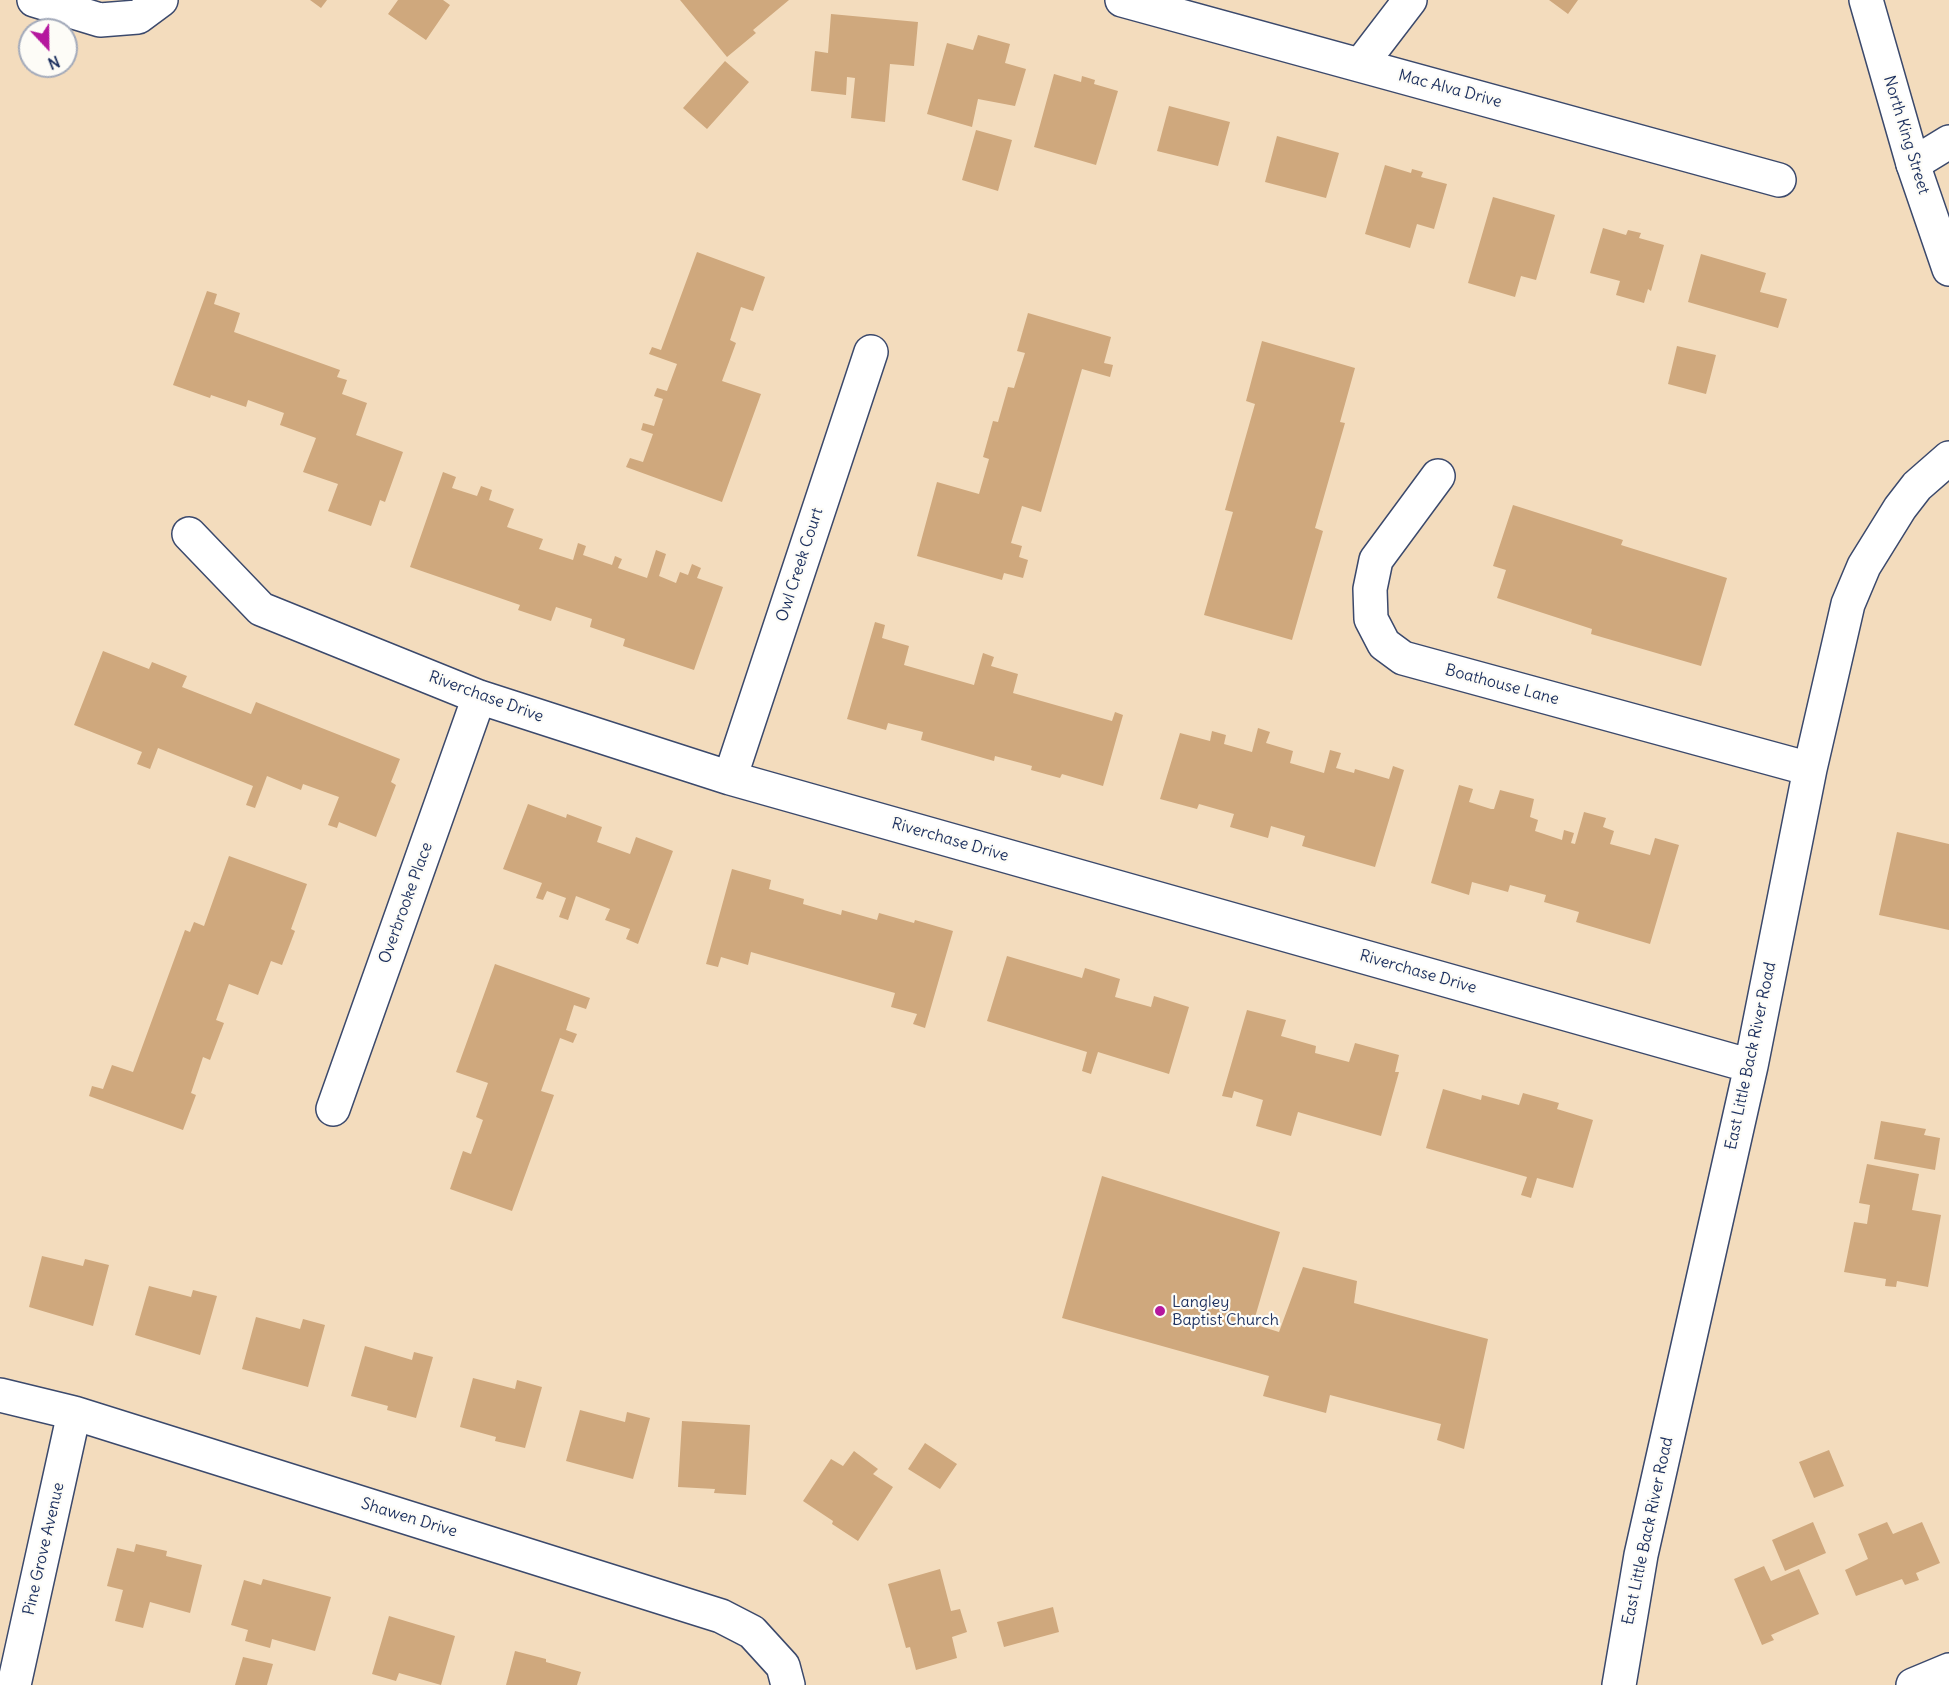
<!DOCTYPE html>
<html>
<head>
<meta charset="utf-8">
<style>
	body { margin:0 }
	#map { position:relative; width:1949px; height:1685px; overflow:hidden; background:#f3dcbd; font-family:Delius,sans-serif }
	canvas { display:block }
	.north { position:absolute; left:18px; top:18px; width:60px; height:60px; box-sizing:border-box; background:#fdfcf7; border:2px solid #a3aaba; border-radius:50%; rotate:158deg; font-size:16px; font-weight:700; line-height:24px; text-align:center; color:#1b2f5e }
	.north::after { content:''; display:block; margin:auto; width:21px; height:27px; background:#b5179e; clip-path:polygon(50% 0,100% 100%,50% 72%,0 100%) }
</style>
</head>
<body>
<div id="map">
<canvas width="1949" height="1685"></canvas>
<div class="north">N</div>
</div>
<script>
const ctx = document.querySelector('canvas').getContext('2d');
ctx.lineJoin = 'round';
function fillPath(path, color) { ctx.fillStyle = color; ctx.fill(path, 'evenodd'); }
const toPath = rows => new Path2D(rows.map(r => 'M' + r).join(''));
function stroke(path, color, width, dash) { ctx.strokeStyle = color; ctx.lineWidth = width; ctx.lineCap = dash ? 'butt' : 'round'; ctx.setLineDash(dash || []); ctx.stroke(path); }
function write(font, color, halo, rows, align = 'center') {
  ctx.font = font + ' Delius,sans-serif'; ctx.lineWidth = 4.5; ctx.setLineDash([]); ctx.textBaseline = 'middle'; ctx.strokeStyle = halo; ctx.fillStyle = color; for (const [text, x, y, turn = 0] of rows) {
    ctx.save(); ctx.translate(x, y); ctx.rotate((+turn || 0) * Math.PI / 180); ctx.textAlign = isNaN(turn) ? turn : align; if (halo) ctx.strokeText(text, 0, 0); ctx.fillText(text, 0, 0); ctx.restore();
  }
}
const building = toPath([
	[310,0,327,0,321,8],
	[398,0,443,0,450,5,426,40,388,14],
	[680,0,789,0,753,30,756,33,727,57],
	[1549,0,1578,0,1568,14],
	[831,14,918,22,914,66,890,64,885,122,851,118,855,78,847,77,846,95,811,91,815,51,828,53],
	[978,35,1010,44,1005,63,1026,69,1015,106,978,99,972,127,927,114,947,43,973,50],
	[725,61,749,82,707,129,683,108],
	[1054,74,1081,82,1082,76,1095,80,1094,84,1118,91,1096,165,1034,147],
	[1169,106,1230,122,1218,166,1157,151],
	[976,130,1012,140,998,191,962,180],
	[1277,136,1339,153,1326,198,1265,182],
	[1385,165,1411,173,1412,169,1423,172,1421,177,1447,184,1434,229,1417,224,1410,248,1365,234],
	[1493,197,1555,215,1536,280,1521,276,1515,297,1468,283],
	[1603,228,1626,235,1628,230,1641,233,1639,238,1664,245,1651,291,1648,289,1644,303,1616,295,1620,281,1590,273],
	[697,252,765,277,753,311,741,307,730,340,736,343,722,381,761,394,722,502,626,467,630,458,643,462,653,434,641,430,642,427,643,423,654,426,663,399,654,396,655,393,657,388,667,391,677,364,649,354,652,347,661,350],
	[1701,254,1766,273,1760,292,1787,299,1778,328,1688,302],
	[207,291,217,294,214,304,240,313,234,332,340,370,337,377,347,380,342,394,367,403,356,435,403,452,385,502,380,500,371,526,328,511,338,484,303,472,316,438,280,425,284,413,248,400,246,407,211,395,210,398,173,385],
	[1028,313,1111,337,1104,363,1113,365,1110,377,1082,369,1041,512,1022,506,1011,543,1022,546,1019,557,1028,560,1023,578,1004,573,1002,580,917,556,937,482,979,494,989,459,983,457,993,421,998,422,1008,387,1014,388,1025,353,1017,351],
	[1262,341,1355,368,1340,422,1345,423,1315,528,1323,531,1292,640,1204,615,1233,512,1225,510,1255,404,1246,401],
	[1677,346,1716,355,1706,394,1668,384],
	[443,472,456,477,452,488,477,496,481,486,492,490,489,500,514,509,507,527,543,539,539,549,573,560,578,543,586,546,583,555,612,565,615,556,622,559,618,568,647,578,656,550,666,554,659,576,676,583,680,572,688,575,692,564,701,568,697,578,723,587,694,670,623,646,625,639,590,627,592,619,556,607,551,621,518,610,520,605,410,567],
	[1513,505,1623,540,1621,545,1727,578,1701,666,1591,634,1592,629,1497,598,1506,570,1493,566],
	[875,622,885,625,882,638,909,646,904,665,974,685,983,653,994,657,991,666,1018,674,1013,693,1112,721,1115,712,1123,715,1103,786,1062,774,1060,778,1031,770,1032,766,995,756,994,761,921,740,923,732,888,723,886,730,847,719],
	[103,651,149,669,152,662,187,676,182,687,251,714,256,702,400,759,391,782,396,785,376,837,339,822,337,828,328,825,339,797,303,784,301,790,267,776,255,808,246,805,253,786,158,748,150,769,137,764,142,752,74,725],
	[1258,728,1270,732,1266,743,1293,751,1290,763,1324,773,1330,750,1341,753,1336,768,1354,773,1355,769,1389,779,1393,766,1404,770,1375,867,1302,846,1305,836,1271,826,1268,838,1230,827,1234,814,1199,804,1197,809,1160,799,1180,733,1210,741,1212,731,1226,735,1224,744,1252,752],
	[1459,785,1473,789,1469,802,1491,809,1494,809,1500,790,1534,799,1530,817,1538,820,1535,831,1562,840,1564,830,1574,833,1571,843,1575,844,1584,812,1606,818,1603,827,1614,831,1610,844,1650,855,1655,838,1679,845,1650,944,1576,922,1579,912,1544,902,1546,895,1510,885,1508,892,1472,882,1469,895,1431,883],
	[528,804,566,818,567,814,602,827,597,842,630,854,636,837,673,851,638,944,626,939,630,929,605,920,610,909,576,896,568,920,559,917,566,898,547,891,543,900,536,898,542,883,503,869],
	[1897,832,1949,844,1949,930,1879,915],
	[229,856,307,884,291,929,295,931,282,965,271,961,258,995,229,984,216,1020,224,1023,210,1060,203,1057,191,1093,196,1095,183,1130,89,1096,92,1086,103,1089,112,1065,133,1072,185,930,190,932,194,922,204,926],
	[732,869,771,880,769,889,804,899,803,904,841,915,842,910,877,920,879,913,914,923,915,920,953,931,925,1028,913,1024,917,1014,891,1007,895,993,751,952,748,965,721,957,718,967,706,964],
	[1007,956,1082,978,1085,968,1120,979,1115,997,1151,1007,1154,996,1189,1007,1169,1074,1098,1052,1091,1074,1082,1071,1087,1052,987,1021],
	[495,964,590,998,586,1009,574,1005,566,1030,577,1034,573,1043,560,1038,541,1091,554,1095,512,1211,450,1189,463,1151,471,1154,483,1120,476,1117,488,1083,456,1072],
	[1247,1010,1286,1020,1281,1036,1316,1046,1315,1053,1349,1062,1355,1043,1399,1055,1395,1072,1399,1072,1381,1136,1298,1112,1291,1136,1256,1126,1263,1100,1234,1091,1232,1098,1222,1096],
	[1443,1089,1481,1100,1482,1095,1519,1105,1523,1093,1559,1103,1557,1109,1593,1120,1573,1188,1537,1178,1531,1198,1521,1195,1527,1177,1426,1148],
	[1881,1121,1926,1129,1924,1135,1940,1138,1935,1170,1874,1159],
	[1867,1164,1919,1174,1912,1210,1941,1215,1928,1287,1897,1281,1896,1287,1885,1286,1886,1279,1844,1272,1854,1222,1867,1224,1870,1205,1859,1203],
	[1102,1176,1280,1232,1253,1324,1279,1332,1303,1267,1357,1281,1354,1303,1488,1339,1464,1449,1437,1440,1441,1424,1330,1395,1326,1413,1263,1396,1269,1376,1062,1318],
	[42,1256,83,1266,85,1259,109,1265,93,1326,29,1307],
	[149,1286,191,1297,193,1290,217,1296,200,1355,135,1335],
	[256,1317,300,1329,303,1319,325,1325,308,1387,242,1369],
	[365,1346,412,1360,414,1352,433,1357,416,1418,387,1410,388,1406,351,1396],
	[473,1378,515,1389,517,1380,542,1387,525,1448,495,1441,496,1437,460,1427],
	[580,1410,625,1422,627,1412,650,1418,633,1479,566,1461],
	[682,1421,750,1425,746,1495,714,1493,715,1489,678,1487],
	[925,1443,957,1464,940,1489,908,1469],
	[1829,1450,1844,1486,1814,1498,1799,1462],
	[854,1451,878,1469,873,1474,893,1487,858,1541,832,1524,833,1521,803,1501,831,1459,843,1466],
	[1813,1522,1826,1553,1785,1571,1772,1540],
	[1887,1522,1893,1534,1922,1522,1940,1563,1916,1573,1919,1580,1905,1585,1902,1579,1856,1596,1845,1570,1868,1559,1858,1534],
	[136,1544,167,1551,166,1556,202,1565,190,1613,150,1602,143,1628,115,1621,123,1590,107,1586,117,1548,134,1552],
	[1764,1566,1771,1581,1799,1569,1819,1614,1771,1635,1774,1640,1762,1645,1734,1579],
	[940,1569,951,1611,960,1609,967,1632,952,1637,957,1658,916,1670,910,1647,906,1648,888,1584],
	[263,1579,331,1597,315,1651,272,1639,270,1648,245,1641,248,1630,231,1625,244,1580,261,1585],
	[1053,1607,1059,1632,1004,1647,997,1622],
	[389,1616,455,1636,441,1685,399,1673,396,1681,372,1674],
	[515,1651,546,1659,546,1662,581,1672,577,1685,506,1685],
	[243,1657,273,1664,267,1685,235,1685]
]);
const minor = toPath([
	[34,0,100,20,138,17,161,0],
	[1122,0,1779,180],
	[1361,64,1410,0],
	[1913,164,1949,142],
	[1438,476,1376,560,1370,589,1371,619,1384,644,1403,658,1810,769],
	[189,534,261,609,479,697,730,778,1751,1066],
	[730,778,871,352],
	[333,1109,479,697],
	[0,1395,74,1413,721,1616,752,1632,783,1666,788,1685],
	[14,1685,74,1413],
	[1619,1685,1641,1555,1751,1066,1810,769,1848,604,1864,566,1900,508,1917,486,1949,458],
	[1913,1685,1949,1670]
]);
const major = toPath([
	[1866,0,1913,164,1949,269]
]);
const markers = [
	[1160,1311,6,"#b5179e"]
];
const streetNames = [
	["Mac Alva Drive",1450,89,15],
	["North King Street",1906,135,73],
	["Owl Creek Court",800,565,-72],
	["Boathouse Lane",1502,685,15],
	["Riverchase Drive",486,697,20],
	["Riverchase Drive",950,840,16],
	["Overbrooke Place",406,903,-70],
	["Riverchase Drive",1418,972,16],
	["East Little Back River Road",1751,1056,-78],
	["Shawen Drive",409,1518,17],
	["East Little Back River Road",1648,1531,-78],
	["Pine Grove Avenue",44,1549,-77]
];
const poiNames = [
	["Langley",1172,1302],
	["Baptist Church",1172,1320]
];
fillPath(building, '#cfa87d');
stroke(minor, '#3b496c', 36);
stroke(major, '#3b496c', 36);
stroke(minor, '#fff', 33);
stroke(major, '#fff', 33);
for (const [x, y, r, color] of markers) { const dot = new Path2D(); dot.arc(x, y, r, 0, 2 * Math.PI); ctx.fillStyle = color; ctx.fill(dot); stroke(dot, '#fdfcf7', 2); }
write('16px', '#1b2f5e', '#fdfcf7', streetNames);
write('16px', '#1b2f5e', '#fdfcf7', poiNames, 'left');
</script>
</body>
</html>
